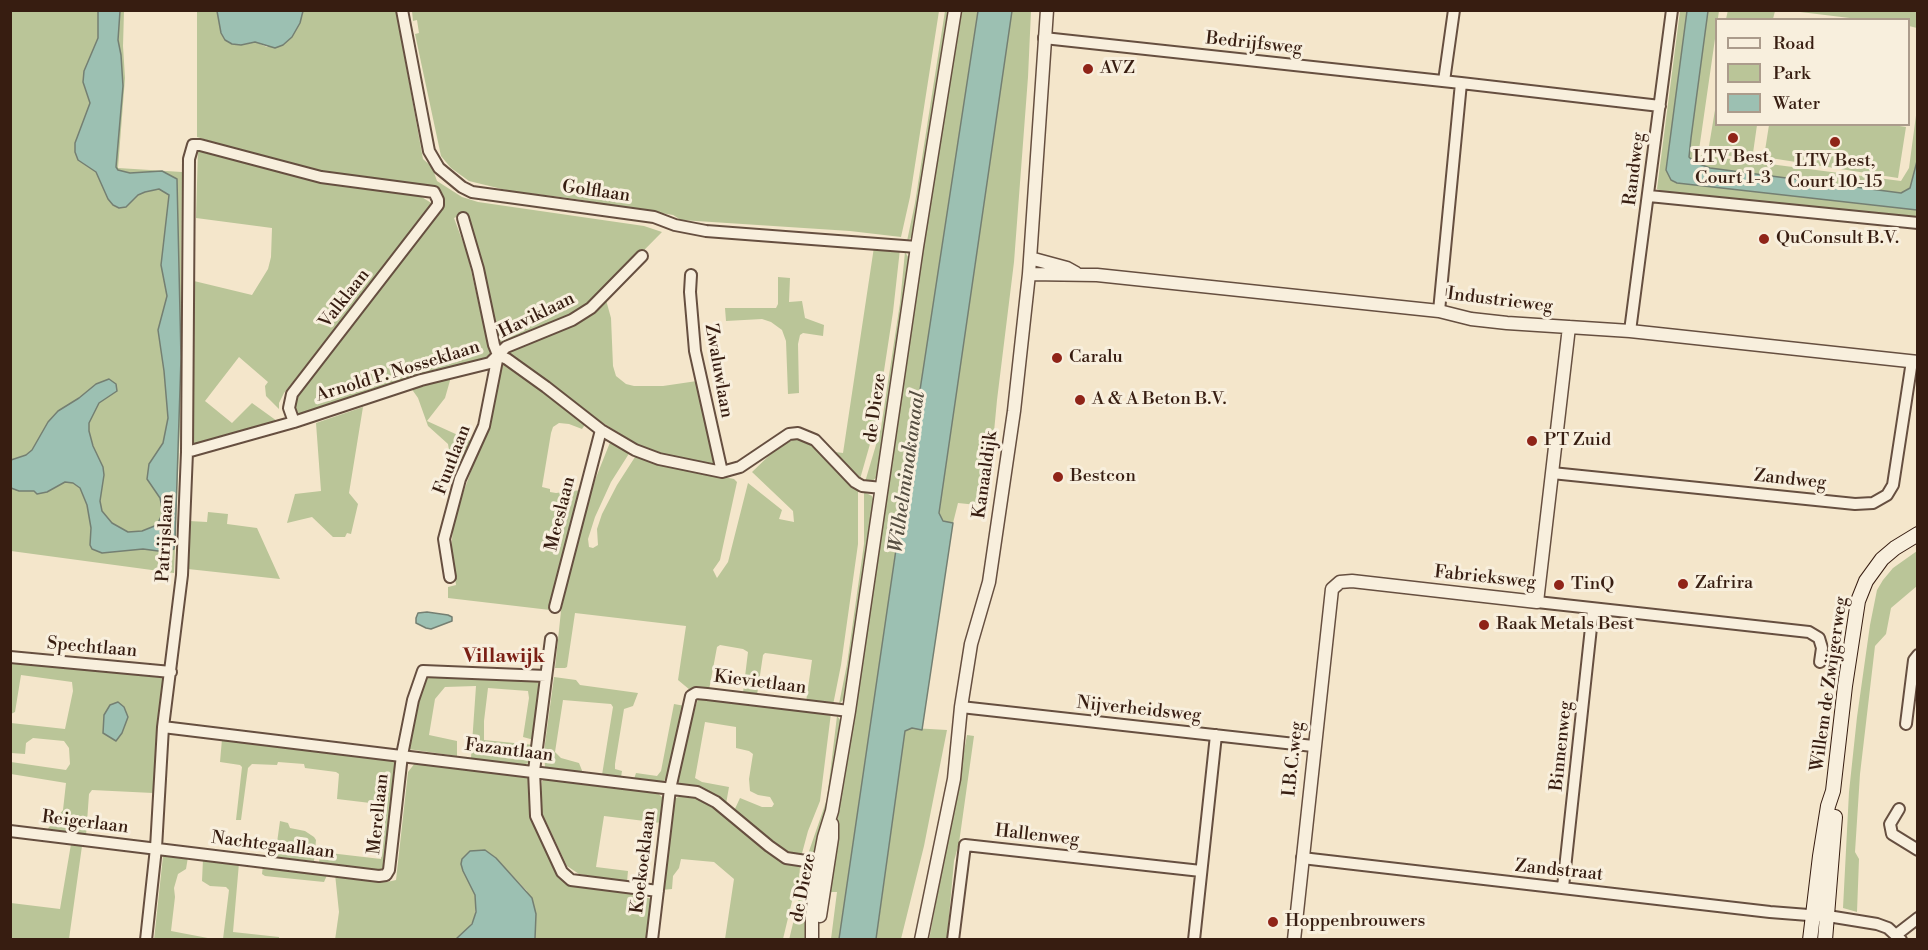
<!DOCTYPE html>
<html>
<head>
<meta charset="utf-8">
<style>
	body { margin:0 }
	#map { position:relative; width:1928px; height:950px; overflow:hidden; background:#f4e6cb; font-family:"Libre Bodoni",serif }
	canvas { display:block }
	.frame { position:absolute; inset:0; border:12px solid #371d11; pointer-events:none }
	.legend { position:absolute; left:1715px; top:18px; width:195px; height:108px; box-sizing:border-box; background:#f8efdd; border:2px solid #ab9b8b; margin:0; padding:8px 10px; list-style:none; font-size:18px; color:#371d11 }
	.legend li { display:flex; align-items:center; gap:12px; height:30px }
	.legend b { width:30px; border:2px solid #ab9b8b }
</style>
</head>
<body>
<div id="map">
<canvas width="1928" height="950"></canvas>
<div class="frame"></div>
<ul class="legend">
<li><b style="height:8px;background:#f8efdd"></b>Road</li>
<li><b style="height:16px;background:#bac598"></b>Park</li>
<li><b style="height:16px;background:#9cc0b2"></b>Water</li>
</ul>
</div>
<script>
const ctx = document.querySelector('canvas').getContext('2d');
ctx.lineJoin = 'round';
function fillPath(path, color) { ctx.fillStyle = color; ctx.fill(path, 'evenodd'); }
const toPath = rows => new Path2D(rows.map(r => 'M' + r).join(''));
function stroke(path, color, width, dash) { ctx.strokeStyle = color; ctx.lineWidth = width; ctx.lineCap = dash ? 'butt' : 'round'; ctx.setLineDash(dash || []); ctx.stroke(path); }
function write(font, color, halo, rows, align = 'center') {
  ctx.font = font + ' "Libre Bodoni",serif'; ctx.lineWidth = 6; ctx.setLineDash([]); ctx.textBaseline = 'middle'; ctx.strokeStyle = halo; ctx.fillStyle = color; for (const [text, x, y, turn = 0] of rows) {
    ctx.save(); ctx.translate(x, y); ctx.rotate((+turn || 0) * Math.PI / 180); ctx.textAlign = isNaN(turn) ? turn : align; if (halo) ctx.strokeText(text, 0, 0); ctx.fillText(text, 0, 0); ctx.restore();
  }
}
const green = toPath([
	[1728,10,1775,10,1775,11,1773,19,1726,19],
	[11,11,124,11,123,46,125,78,118,168,182,172,180,425,174,573,11,551],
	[197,11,217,11,221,33,241,45,255,42,267,47,302,17,303,11,396,11,423,159,432,167,437,181,462,197,478,202,644,226,662,232,589,306,569,318,499,345,463,214,454,218,467,253,491,358,299,415,294,405,298,393,439,209,439,191,430,186,357,180,284,164,197,137],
	[412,11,939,11,910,197,901,237,850,231,681,220,673,215,569,198,510,191,469,181,451,168,441,156,415,34,419,33,417,20,413,21],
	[945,11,950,11,913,236,907,241,915,203],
	[959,11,978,11,905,488,839,939,831,939,837,892,826,892],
	[1012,11,1031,11,1028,77,1014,262,997,400,987,506,958,503,953,523,943,521,939,513],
	[1680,11,1687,11,1666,170,1671,180,1677,183,1917,210,1917,222,1662,191,1657,189],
	[1708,11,1719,11,1699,150,1700,155,1901,181,1909,168,1917,108,1917,161,1910,188,1901,193,1885,191,1710,168,1694,162,1689,157,1691,138],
	[1792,11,1917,11,1917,28,1909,26,1908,20,1858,19],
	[1716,104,1716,124,1757,125,1752,160,1708,152],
	[1893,125,1906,127,1898,178,1764,157,1769,125],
	[198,149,401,190,420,196,433,204,284,393,279,403,279,409,266,396,265,386,268,382,239,357,205,401,232,423,252,403,277,421,193,447,191,445,194,281,252,295,268,269,271,257,272,228,196,218],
	[874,247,900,249,893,312,876,423,860,479,833,455,835,452,843,453],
	[905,252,910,260,877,477,871,482,865,482,881,428,900,303],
	[778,277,790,278,789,302,802,301,805,318,824,325,823,336,803,333,800,335,798,344,799,393,788,394,786,341,782,330,771,322,762,319,726,321,725,308,776,308,778,304],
	[606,300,611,318,613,366,616,376,626,384,634,386,663,386,697,381,717,466,648,451,582,410,505,352],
	[503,362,586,423,582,429,569,424,559,423,553,427,551,433,542,487,550,489,550,492,556,493,581,490,550,610,448,598,448,587,456,585,451,550,454,518,478,452],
	[451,377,445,398,427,421,471,441,459,467,451,462,448,444,428,426,418,398,411,388],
	[363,407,349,493,358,504,351,534,347,533,345,537,333,537,312,517,287,523,295,494,321,491,316,423],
	[800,439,808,440,858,490,858,544,841,665,833,705,806,702,812,660,773,654,765,653,763,655,757,695,743,693,748,652,743,649,720,645,717,647,709,690,690,690,678,680,686,626,575,613,567,667,565,668,555,668,561,611,578,537,593,485,611,440,630,452,611,482,595,517,588,539,589,547,593,548,598,545,597,529,602,514,617,485,635,457,639,457,667,466,734,479,737,482,723,546,720,560,713,570,717,578,728,562,748,483,782,510,779,519,794,522,793,511,752,472,777,448,793,440],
	[864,492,872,496,875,504,845,698,839,704,847,664,864,544],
	[208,512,228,514,227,524,257,528,280,579,188,569,189,521,207,522],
	[1917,551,1917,586,1891,608,1886,634,1875,646,1860,774,1855,852,1859,859,1857,912,1843,908,1849,792,1857,717,1870,625,1877,590,1883,580,1893,568],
	[10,660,162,677,164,684,153,793,92,790,89,794,86,836,46,831,63,810,66,783,11,774,11,762,66,770,70,764,69,748,64,741,33,738,26,743,25,754,11,753,11,723,65,729,73,691,72,682,21,675,15,712,11,714],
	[426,676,538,680,540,691,534,740,523,737,529,698,528,691,488,688,484,721,484,740,534,745,531,762,523,765,471,758,476,686,445,687,435,699,429,735,457,741,457,756,408,749,411,732],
	[554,677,576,680,580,685,638,693,633,706,624,709,615,764,615,769,622,771,621,777,602,775,613,707,611,704,563,700,555,752,561,758,579,763,583,773,545,767,544,751],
	[698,699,831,713,820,801,808,831,801,857,787,854,734,811,740,798,762,807,772,807,774,804,770,797,758,795,750,791,749,779,753,754,749,751,736,748,736,727,705,722,695,778,702,782,729,787,726,804,708,791,686,786,678,782,676,768],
	[674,704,685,706,666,778,663,782,634,779,636,773,657,776,661,771],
	[837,716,842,722,831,799,817,852,807,857,827,799],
	[912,728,947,730,924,846,901,939,876,940,905,731],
	[967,735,974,736,959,843,954,861,947,939,929,940],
	[222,739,393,759,398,764,386,871,319,862,321,852,381,859,387,805,337,799,339,774,336,772,305,768,304,764,278,762,277,765,252,764,248,768,241,820,236,820,242,767,240,765,220,762],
	[423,762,526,776,530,778,530,807,533,817,563,877,652,899,648,939,535,939,536,930,527,891,496,858,485,850,477,850,463,871,475,895,475,918,467,930,456,939,335,940,339,912,335,874,387,882,396,880,408,772,415,763],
	[546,778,655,791,662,797,664,803,661,823,604,816,596,867,628,871,627,882,579,874,567,866,542,813,540,804,542,781],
	[683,795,704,798,788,863,800,866,799,884,793,897,783,939,725,939,734,879,714,862,681,859,679,868,673,876,672,889,662,890,673,804,674,799],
	[280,821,288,823,290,828,305,831,314,837,316,840,314,861,275,857],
	[71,844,82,846,69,939,11,939,11,903,60,909],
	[163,856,188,857,186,869,178,874,174,888,175,897,171,931,213,939,154,940],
	[203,859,239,863,233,932,279,937,279,939,223,939,229,890,226,887,210,886,202,881],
	[263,865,328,873,324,882,265,876,262,874],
	[803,892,812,896,805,939,789,940,800,894]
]);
const water = toPath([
	[98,11,120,11,118,40,121,55,123,86,116,167,118,170,130,173,162,171,177,179,181,358,175,542,174,549,166,552,143,549,102,553,92,549,90,545,91,528,87,505,80,488,73,483,65,482,47,492,37,494,34,491,19,491,11,488,11,460,26,455,32,450,48,422,58,411,79,398,96,384,109,379,116,384,117,391,99,403,89,423,89,431,93,446,103,467,104,475,100,501,102,511,112,523,128,532,142,531,157,525,163,512,160,498,147,479,149,464,163,443,168,418,164,371,158,330,167,296,161,265,169,195,159,189,145,192,138,195,126,207,119,208,113,205,108,199,96,172,78,160,75,152,75,143,90,103,83,82,84,71,98,38,98,11],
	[217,11,217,10,303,11,300,23,292,37,283,45,275,48,255,42,241,45,232,44,225,40,221,33,217,11],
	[978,11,1012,11,939,513,943,521,953,523,922,730,912,728,905,731,876,939,839,939,905,488,978,11],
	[1687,11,1708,11,1691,138,1689,157,1694,162,1710,168,1901,193,1910,188,1917,161,1917,210,1677,183,1671,180,1666,170,1687,11],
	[427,612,448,615,452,617,452,621,431,629,426,628,416,623,416,618,418,613,427,612],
	[118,702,124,707,128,717,122,733,116,741,103,733,104,715,110,705,118,702],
	[485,850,496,858,532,898,536,914,535,939,456,939,472,924,476,912,475,895,463,871,461,864,462,859,470,851,485,850]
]);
const minor = toPath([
	[402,10,429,151,439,168,462,187,472,192,654,217,675,225,706,231,917,247],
	[1044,38,1461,83,1660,106],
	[1444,81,1454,10],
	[1649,196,1918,223],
	[691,275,690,292,695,351,722,472],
	[1439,311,1461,83],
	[1630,331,1672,10],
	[498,355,506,347,572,320,591,308,642,256],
	[187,452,294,422,421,380,490,363,498,355,507,359,546,387,601,430,635,450,659,459,722,472,740,467,789,434,798,433,815,440,855,482,862,486,882,488],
	[1552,473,1855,504,1873,503,1887,495,1893,485,1912,361],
	[450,577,444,539,460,479,484,426,498,355,494,345,478,269,463,218],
	[1537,602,1809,632,1819,638,1822,648,1820,662],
	[555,607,601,430],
	[551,639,534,771,536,816,562,872,571,880,658,891],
	[10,657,171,672],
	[961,707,1313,746],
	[1906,724,1914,660,1918,655],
	[163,727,697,792,716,802,769,846,786,858,826,864],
	[1899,809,1890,824,1892,834,1918,850],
	[10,831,379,876,386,875,389,870,402,755,413,700,423,671,546,676],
	[1302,858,1770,912,1834,917,1877,924,1888,928,1901,940],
	[1563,887,1593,609],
	[1896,935,1918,918],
	[146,940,156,848,163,727,182,575,187,452,189,159,193,145,200,145,321,177,434,192,438,200,438,205,292,394,289,408,294,422],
	[652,940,670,789,691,696,696,693,707,694,849,711],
	[953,940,965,845,1201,871],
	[1194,940,1216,735]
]);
const tertiary = toPath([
	[1030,258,1067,268,1076,273],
	[1029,274,1097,275,1439,311,1471,319,1507,323,1630,331,1918,362],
	[820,916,832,838,832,824],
	[812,940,812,915,819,863,824,837,832,811,849,711,917,247,955,10],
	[921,940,954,779,961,707,971,644,989,582,1014,411,1029,274,1047,10],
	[1294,940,1332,589,1340,582,1352,581,1537,602,1569,327]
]);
const secondary = toPath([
	[1810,940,1820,856,1828,806,1833,791,1845,686,1858,601,1866,581,1882,559,1895,548,1918,534],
	[1825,940,1835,817]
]);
const markers = [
	[1088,69,6,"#8f2418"],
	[1733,138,6,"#8f2418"],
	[1835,142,6,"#8f2418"],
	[1764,239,6,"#8f2418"],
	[1057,358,6,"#8f2418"],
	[1080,400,6,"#8f2418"],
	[1532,441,6,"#8f2418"],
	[1058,477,6,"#8f2418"],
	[1683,584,6,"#8f2418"],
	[1559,585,6,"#8f2418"],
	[1484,625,6,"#8f2418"],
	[1273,922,6,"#8f2418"]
];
const streetNames = [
	["Bedrijfsweg",1254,44,6],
	["Randweg",1635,169,-83],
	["Golflaan",596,192,8],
	["Valklaan",345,299,-52],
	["Industrieweg",1500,301,7],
	["Haviklaan",537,316,-26],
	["Zwaluwlaan",718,371,80],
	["Arnold P. Nosseklaan",398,372,-17],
	["de Dieze",876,408,-82],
	["Fuutlaan",453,460,-69],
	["Kanaaldijk",986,475,-82],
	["Zandweg",1790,480,6],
	["Meeslaan",561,514,-76],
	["Patrijslaan",166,538,-87],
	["Fabrieksweg",1485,578,6],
	["Spechtlaan",92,648,5],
	["Kievietlaan",760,683,7],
	["Willem de Zwijgerweg",1830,684,-82],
	["Nijverheidsweg",1139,710,6],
	["Binnenweg",1562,746,-84],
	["Fazantlaan",509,751,7],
	["I.B.C.weg",1294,759,-84],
	["Merellaan",379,814,-84],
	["Reigerlaan",85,823,7],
	["Hallenweg",1037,836,6],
	["Nachtegaallaan",273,846,7],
	["Koekoeklaan",644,862,-83],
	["Zandstraat",1559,871,6],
	["de Dieze",804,888,-79]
];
const poiNames = [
	["AVZ",1100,69],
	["LTV Best,",1733,158,"center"],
	["Court 1-3",1733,179,"center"],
	["LTV Best,",1835,162,"center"],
	["Court 10-15",1835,183,"center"],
	["QuConsult B.V.",1776,239],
	["Caralu",1069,358],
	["A & A Beton B.V.",1092,400],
	["PT Zuid",1544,441],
	["Bestcon",1070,477],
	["Zafrira",1695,584],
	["TinQ",1571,585],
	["Raak Metals Best",1496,625],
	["Hoppenbrouwers",1285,922]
];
const waterNames = [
	["Wilhelminakanaal",908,472,-82]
];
const neighbourhoodNames = [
	["Villawijk",504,657]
];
fillPath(green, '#bac598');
fillPath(water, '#9cc0b2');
stroke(water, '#747f72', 1.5);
stroke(minor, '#664f40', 14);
stroke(tertiary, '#664f40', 15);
stroke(secondary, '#371d11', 16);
stroke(minor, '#f8efdd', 10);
stroke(tertiary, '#f8efdd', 12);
stroke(secondary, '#f8efdd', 14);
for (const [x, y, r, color] of markers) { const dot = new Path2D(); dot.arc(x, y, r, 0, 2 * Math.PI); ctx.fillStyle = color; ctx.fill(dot); stroke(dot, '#f8efdd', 2); }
write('18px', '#371d11', '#f8efdd', streetNames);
write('18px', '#371d11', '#f8efdd', poiNames, 'left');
write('italic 20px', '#554e41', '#f8efdd', waterNames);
write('bold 20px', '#7a1f14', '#f8efdd', neighbourhoodNames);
</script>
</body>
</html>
